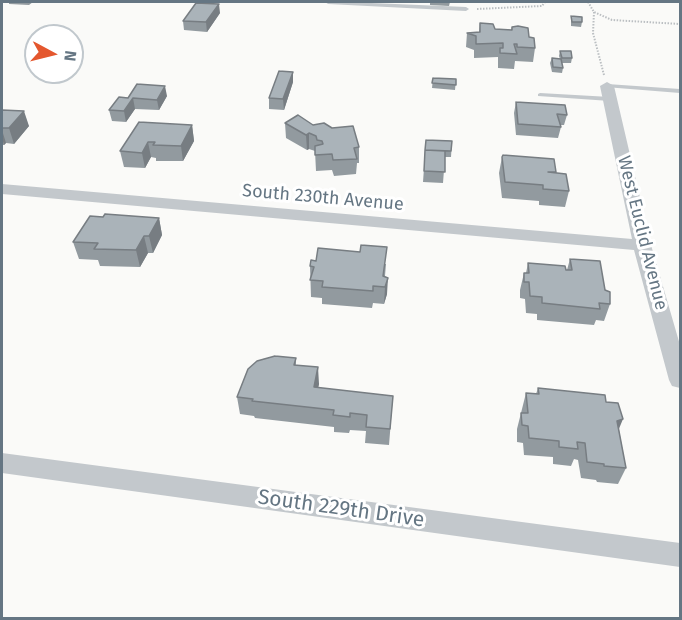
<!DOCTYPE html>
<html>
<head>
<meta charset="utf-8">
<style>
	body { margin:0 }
	#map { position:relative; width:682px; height:620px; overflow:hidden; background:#fafaf8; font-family:"Fira Sans",sans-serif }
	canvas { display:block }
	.frame { position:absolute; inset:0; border:3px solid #657683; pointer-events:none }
	.north { position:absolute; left:24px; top:24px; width:60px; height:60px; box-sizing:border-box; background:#fff; border:2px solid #c1c8cd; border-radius:50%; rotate:97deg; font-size:16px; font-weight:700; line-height:24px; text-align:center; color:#657683 }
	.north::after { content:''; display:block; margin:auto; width:21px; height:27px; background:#e4572e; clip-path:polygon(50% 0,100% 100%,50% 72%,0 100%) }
</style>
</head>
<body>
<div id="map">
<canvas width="682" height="620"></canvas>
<div class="frame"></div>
<div class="north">N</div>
</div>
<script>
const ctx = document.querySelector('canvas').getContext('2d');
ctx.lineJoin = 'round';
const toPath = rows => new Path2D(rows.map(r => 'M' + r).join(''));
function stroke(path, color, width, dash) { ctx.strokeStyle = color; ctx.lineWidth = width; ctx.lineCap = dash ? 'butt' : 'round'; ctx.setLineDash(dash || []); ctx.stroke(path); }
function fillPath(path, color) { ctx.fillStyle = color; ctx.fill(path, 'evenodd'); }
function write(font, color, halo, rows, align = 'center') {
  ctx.font = font + ' "Fira Sans",sans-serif'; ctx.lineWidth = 6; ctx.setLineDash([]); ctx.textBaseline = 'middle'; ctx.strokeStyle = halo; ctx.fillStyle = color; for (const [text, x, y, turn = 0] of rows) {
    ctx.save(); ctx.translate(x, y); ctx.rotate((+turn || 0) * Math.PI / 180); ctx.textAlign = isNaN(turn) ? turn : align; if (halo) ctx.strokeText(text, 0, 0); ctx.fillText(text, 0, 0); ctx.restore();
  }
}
const path = toPath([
	[588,2,594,12,612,20,680,24],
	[477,9,542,6,545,2],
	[594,12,593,33,604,75]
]);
const lane = toPath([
	[325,2,348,2,466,7,469,9,466,11,328,4,325,2],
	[607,84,680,89,680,93,605,87,604,86,607,84],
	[540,93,610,97,613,99,610,101,538,96,538,94,540,93]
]);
const street = toPath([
	[607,82,614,86,651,245,680,345,680,388,672,386,669,380,634,250,2,194,2,184,632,239,600,86,607,82],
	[2,453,680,543,680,567,2,473,2,453]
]);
const wall = toPath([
	[9,2,33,2,29,5,9,4],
	[430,2,450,2,449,6,430,5],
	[220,13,207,32,184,30,183,21],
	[571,16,582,22,581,27,571,26],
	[480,23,495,29,511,30,512,27,529,37,535,48,533,62,515,61,514,69,498,68,498,57,474,58,474,50,466,47,467,33,479,32],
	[560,51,572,58,571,63,562,63,563,68,562,73,552,72,550,63,552,58,560,59,559,56],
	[293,72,293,82,284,110,269,109,269,98],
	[433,78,456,79,455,90,432,88],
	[167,96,159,110,135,109,126,122,112,121,109,110,128,98],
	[516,102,567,115,564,125,560,125,561,127,558,138,516,135,514,113],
	[2,110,29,126,14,144,6,143,4,145,2,145],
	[285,123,313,125,359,147,359,163,357,163,356,174,334,176,332,170,316,171,315,151,309,149,307,150,286,138],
	[192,125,194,141,183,161,156,161,156,158,151,157,145,168,124,167,120,151],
	[426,140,452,141,451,157,445,157,443,183,423,182],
	[502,157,556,173,569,191,565,207,539,205,539,201,502,198,499,173],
	[103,217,159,218,162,235,153,253,148,253,140,267,100,266,98,260,79,259,73,242],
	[570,259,605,290,610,304,604,321,596,320,594,325,537,320,537,314,526,313,525,299,520,298,520,290,524,273,526,273,528,263,567,270],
	[386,264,385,276,387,294,384,304,373,303,372,308,322,304,322,298,311,297,310,266],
	[296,358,296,365,319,384,318,388,393,396,389,445,365,443,366,431,350,430,349,433,334,432,334,427,255,418,254,416,240,414,237,397],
	[538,388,606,402,619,430,626,468,618,484,597,482,596,480,581,478,578,460,574,459,571,466,553,464,553,457,524,455,523,443,517,442,517,429,526,393,536,394]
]);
const shadedWall = toPath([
	[219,4,220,13,207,32,206,22],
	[293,72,293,82,284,110,283,99],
	[165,86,167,96,159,110,157,100],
	[133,98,135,109,126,122,124,111],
	[24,111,29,126,14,144,9,128],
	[192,125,194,141,183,161,181,146],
	[2,130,6,143,4,145,2,138],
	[309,133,309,149,307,150,306,135],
	[148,142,151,157,145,168,142,153],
	[159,218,162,235,153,253,149,236],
	[144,236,148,253,140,267,136,250],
	[388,278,387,294,384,304,385,287],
	[318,367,319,384,314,404,314,387],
	[623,419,616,436,617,421]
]);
const building = toPath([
	[196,3,219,4,206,22,183,21,196,3],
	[571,16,582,17,582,22,572,22,571,16],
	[480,23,493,24,495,29,512,30,512,27,518,26,528,28,529,37,534,38,535,48,517,47,517,44,514,44,517,54,500,53,500,48,503,48,503,43,476,44,476,36,467,33,480,32,480,23],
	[560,51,571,51,572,58,562,58,560,51],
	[552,58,561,59,563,68,553,67,552,58],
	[279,71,293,72,283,99,269,98,279,71],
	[433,78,456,79,456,85,432,83,433,78],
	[137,84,165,86,157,100,133,98,124,111,109,110,119,97,128,98,137,84],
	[516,102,565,105,567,115,557,114,561,127,518,124,516,102],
	[2,110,24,111,9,128,2,128,2,110],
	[298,115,313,125,324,123,332,128,353,126,359,147,354,148,357,159,333,160,332,154,315,155,315,146,323,144,322,141,317,140,316,136,309,133,306,135,285,123,298,115],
	[139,122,192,125,181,146,153,145,155,142,148,142,142,153,120,151,139,122],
	[426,140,452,141,451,151,425,150,426,140],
	[425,150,445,151,445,172,424,171,425,150],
	[503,155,554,159,556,172,548,172,566,174,569,191,543,189,543,185,505,182,502,157,503,155],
	[105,214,159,218,149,236,144,236,136,250,94,249,98,243,73,242,90,216,103,217,105,214],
	[361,245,387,247,383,276,388,278,385,287,373,286,373,291,322,287,323,281,310,280,314,267,310,266,311,260,316,261,318,248,360,252,361,245],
	[570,259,600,261,605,290,610,292,610,304,599,303,600,309,542,303,542,297,530,296,529,282,524,282,524,273,529,273,528,263,565,266,566,270,572,270,570,259],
	[275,356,296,358,294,365,318,367,314,387,393,396,390,429,366,427,367,415,350,413,350,417,333,415,334,410,252,401,253,399,237,397,248,369,257,361,275,356],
	[538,388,605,395,606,402,618,403,623,419,617,421,626,468,604,466,604,464,587,462,585,443,577,442,578,449,559,447,559,441,529,438,528,426,522,425,521,413,528,413,526,393,539,394,538,388]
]);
const streetNames = [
	["South 230th Avenue",323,198,5],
	["West Euclid Avenue",642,233,76]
];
const nearStreetnames = [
	["South 229th Drive",341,509,8]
];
stroke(path, '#bbbfc2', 2, [1.5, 1.5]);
fillPath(lane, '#c3c8cc');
fillPath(street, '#c3c8cc');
fillPath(wall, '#929a9f');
fillPath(shadedWall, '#777d82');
fillPath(building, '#aab3b9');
stroke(building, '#777d82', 1.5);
write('18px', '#657683', '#fff', streetNames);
write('21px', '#657683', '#fff', nearStreetnames);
</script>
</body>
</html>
